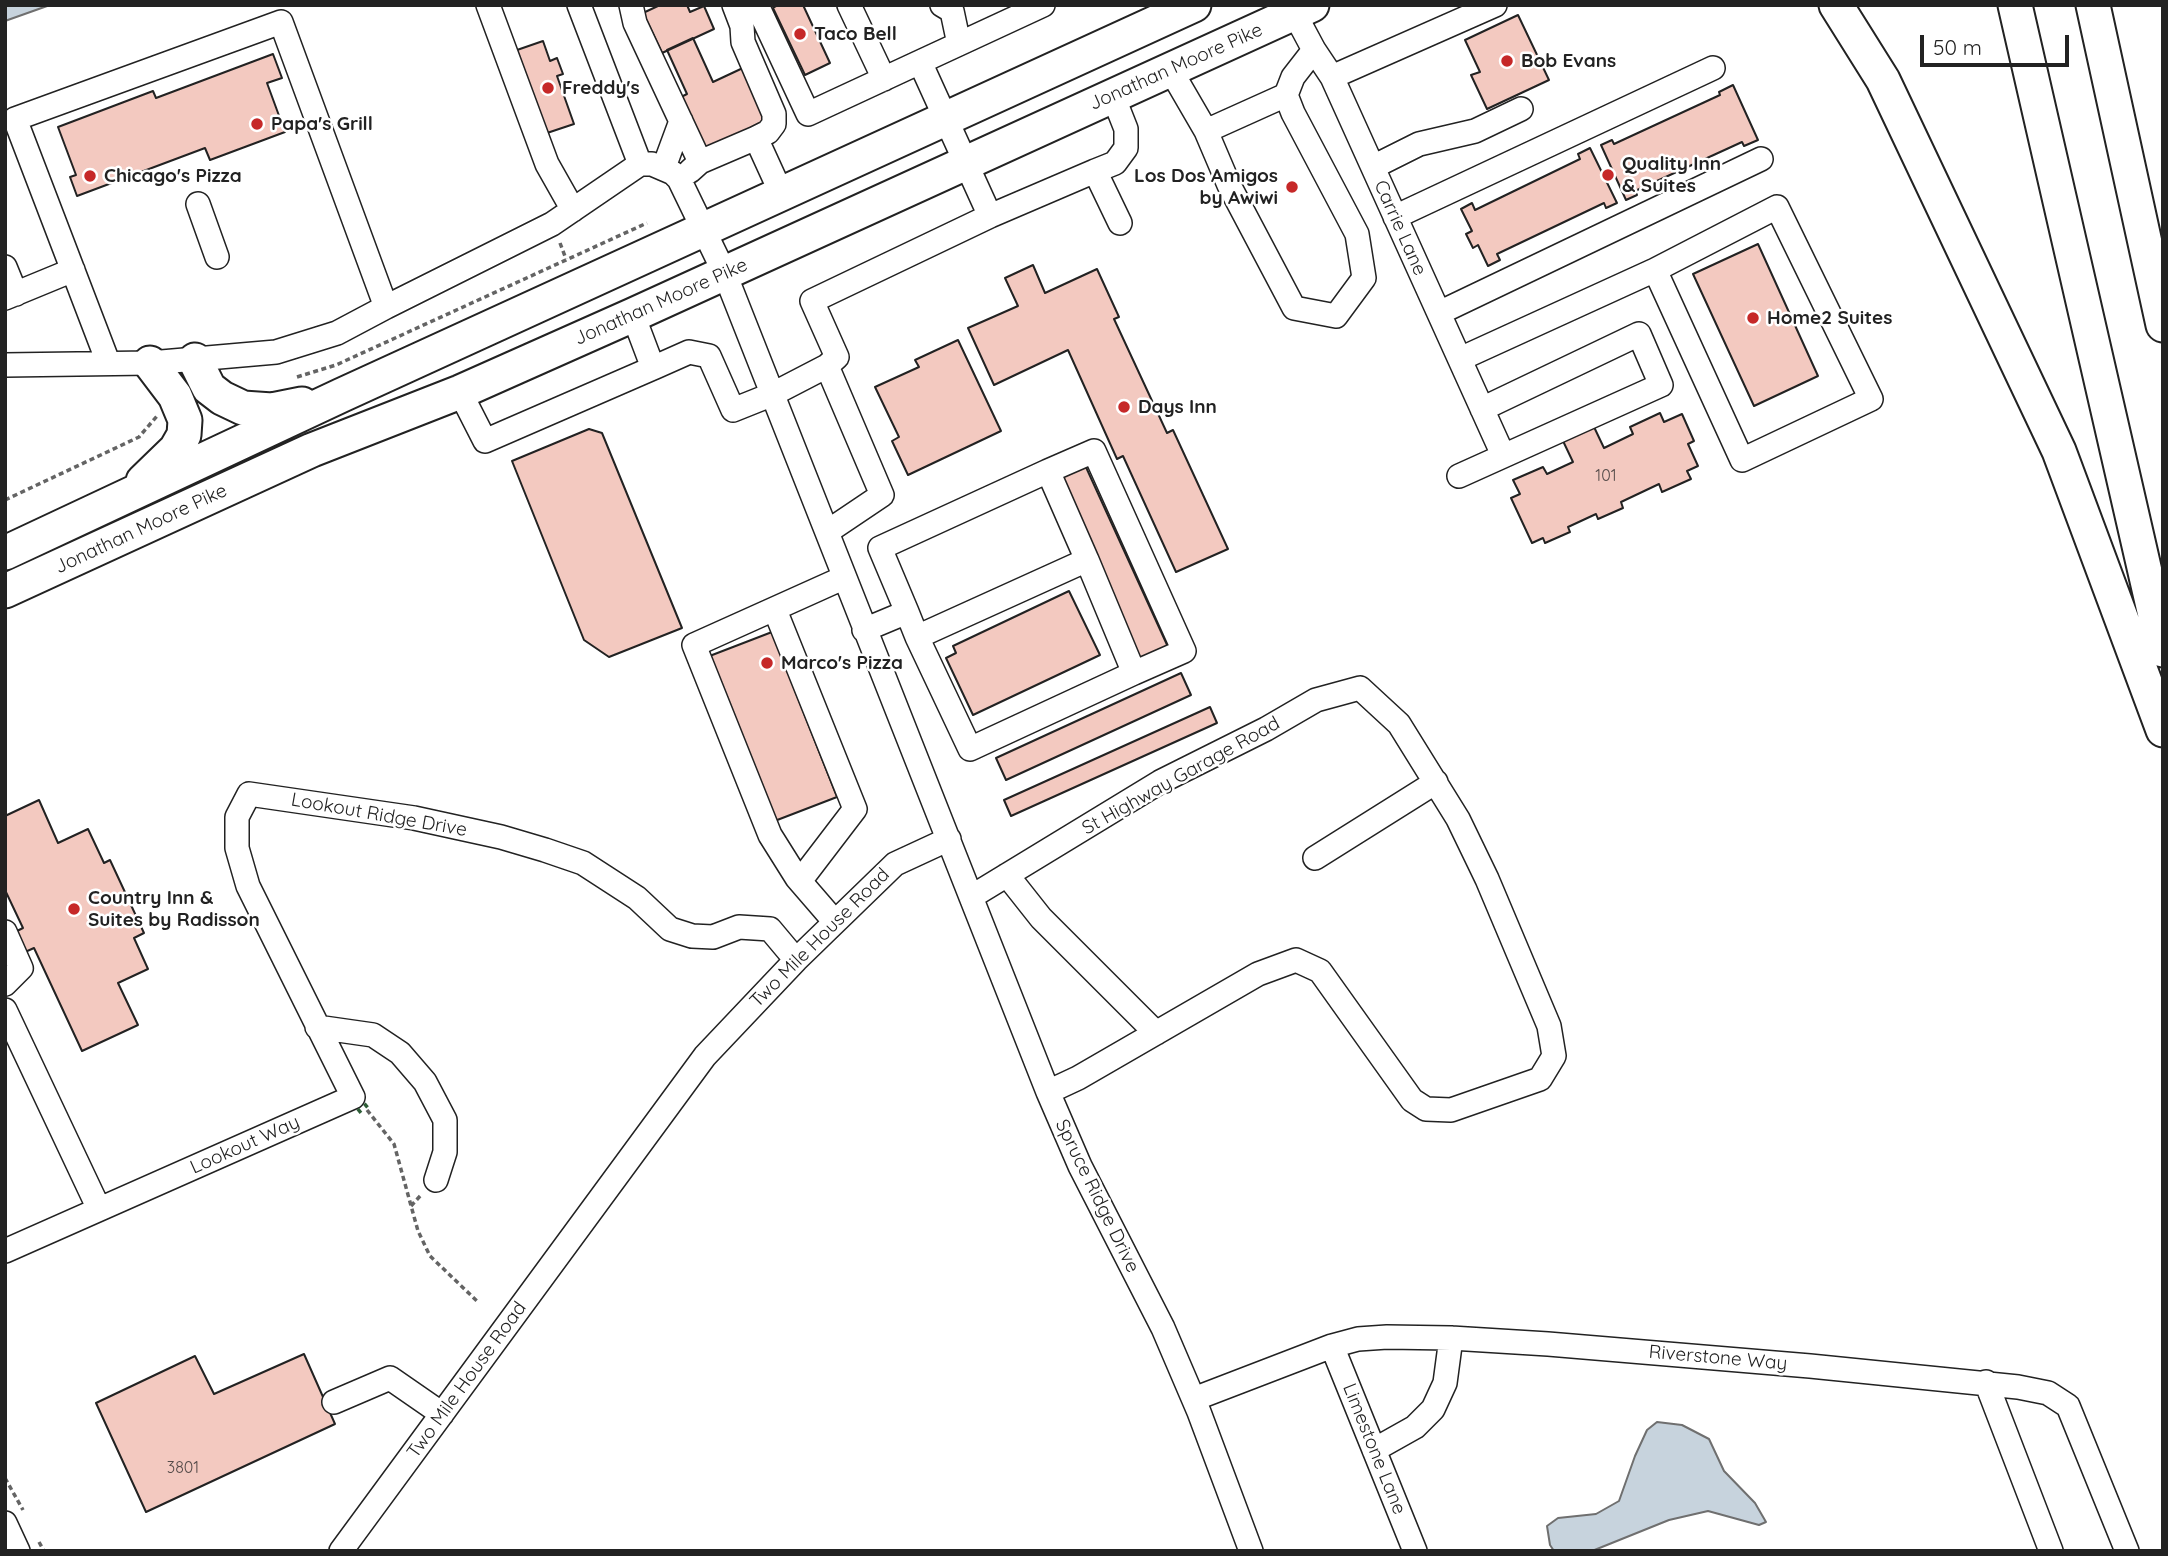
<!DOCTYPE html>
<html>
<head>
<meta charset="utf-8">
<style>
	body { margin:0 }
	#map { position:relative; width:2168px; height:1556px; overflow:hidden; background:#fff; font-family:Quicksand,sans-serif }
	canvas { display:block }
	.frame { position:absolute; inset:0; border:7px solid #222; pointer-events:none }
	.scale { position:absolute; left:1920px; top:35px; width:149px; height:32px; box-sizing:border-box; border:4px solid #222; border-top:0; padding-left:9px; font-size:21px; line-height:24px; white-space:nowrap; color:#222; -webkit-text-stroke:5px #fff; paint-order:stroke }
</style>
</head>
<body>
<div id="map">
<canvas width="2168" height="1556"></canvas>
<div class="frame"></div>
<div class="scale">50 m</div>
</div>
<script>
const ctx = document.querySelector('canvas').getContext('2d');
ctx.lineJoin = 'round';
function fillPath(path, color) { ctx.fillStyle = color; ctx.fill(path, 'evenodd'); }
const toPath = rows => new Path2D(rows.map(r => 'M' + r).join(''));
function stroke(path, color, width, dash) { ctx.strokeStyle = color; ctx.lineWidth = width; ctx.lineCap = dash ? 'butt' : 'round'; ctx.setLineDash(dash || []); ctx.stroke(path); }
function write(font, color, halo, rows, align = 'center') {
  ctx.font = font + ' Quicksand,sans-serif'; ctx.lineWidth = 5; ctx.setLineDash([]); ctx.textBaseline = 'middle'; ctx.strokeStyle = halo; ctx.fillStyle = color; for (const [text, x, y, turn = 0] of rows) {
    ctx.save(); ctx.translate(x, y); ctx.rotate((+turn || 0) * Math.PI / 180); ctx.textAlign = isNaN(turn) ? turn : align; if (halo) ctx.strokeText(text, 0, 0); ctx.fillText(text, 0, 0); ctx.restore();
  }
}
const water = toPath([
	[5,5,50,5,5,21,5,5],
	[1657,1422,1682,1425,1709,1439,1724,1471,1755,1503,1766,1522,1759,1525,1708,1511,1669,1520,1592,1551,1554,1551,1550,1545,1547,1526,1558,1518,1596,1514,1619,1501,1635,1456,1647,1430,1657,1422]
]);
const building = toPath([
	[660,5,687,5,690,12,704,6,714,29,662,53,643,13,660,5],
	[778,5,803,5,830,63,805,75,773,8,778,5],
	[1518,15,1549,80,1487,109,1471,75,1480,72,1465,40,1518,15],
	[693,38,713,82,745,67,769,120,691,156,667,104,687,94,667,50,693,38],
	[543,41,550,61,557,58,563,74,557,76,574,124,547,133,517,50,543,41],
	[273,54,282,78,267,83,285,132,210,160,205,148,77,196,70,177,76,175,58,127,153,91,156,98,273,54],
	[1733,85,1758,140,1744,146,1742,142,1635,191,1637,195,1626,200,1601,145,1612,140,1614,144,1720,95,1719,92,1733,85],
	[1590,148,1617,203,1606,208,1604,203,1497,254,1500,260,1488,266,1478,245,1473,248,1466,234,1472,231,1461,209,1472,203,1475,210,1580,159,1578,154,1590,148],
	[1758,244,1818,376,1754,406,1693,274,1758,244],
	[1033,265,1045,293,1097,269,1119,317,1114,319,1167,433,1173,430,1228,549,1176,572,1123,456,1117,459,1068,350,994,385,968,328,1018,306,1005,278,1033,265],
	[958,340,1001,431,908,475,892,441,899,437,875,387,919,367,915,360,958,340],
	[1585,408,1604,448,1633,434,1630,427,1660,413,1664,422,1682,414,1694,441,1688,444,1698,466,1687,471,1691,479,1662,492,1659,484,1621,502,1623,508,1598,519,1596,514,1568,527,1570,532,1545,543,1543,538,1532,543,1511,498,1520,494,1513,480,1543,467,1547,474,1573,462,1554,422,1585,408],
	[589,429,602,433,682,628,609,657,584,640,512,461,589,429],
	[1085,465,1168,647,1141,660,1058,478,1085,465],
	[1069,591,1100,655,973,715,946,658,956,653,953,646,1069,591],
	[772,632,837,797,772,822,707,657,772,632],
	[1181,673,1191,695,1006,780,996,758,1181,673],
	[1210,707,1217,723,1011,816,1004,800,1210,707],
	[39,800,58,843,88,829,104,863,110,860,144,933,134,938,148,969,118,983,138,1025,82,1051,34,948,5,961,5,937,23,928,5,890,5,816,39,800],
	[304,1354,335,1424,146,1512,96,1403,195,1356,214,1394,304,1354]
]);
const path = toPath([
	[560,243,566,259],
	[297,377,336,365,647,223],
	[5,500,139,437,157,416],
	[367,1110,394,1144,418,1231,430,1256,479,1303],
	[411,1206,421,1195],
	[5,1478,23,1510],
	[39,1542,44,1551]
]);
const minor = toPath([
	[488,5,547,164,573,210],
	[579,5,640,164],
	[631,5,635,23,700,162],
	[734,5,742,26,743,42,774,114,774,124,768,132,756,138],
	[757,5,808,114,920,62],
	[849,5,884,79],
	[942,5,952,11,959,44],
	[1043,5,920,62,990,216,1095,171,1120,223],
	[1290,5,1314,50,1332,77,1503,455],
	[1170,69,1206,131,1229,185,1294,308,1336,316,1364,278,1357,234,1293,113,1286,95,1293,77,1314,50],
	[1332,77,1495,5],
	[1206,131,1286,95],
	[664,167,681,121],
	[1373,167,1419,144,1475,131,1521,109],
	[690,171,700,162,756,138,782,195],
	[1095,171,1115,163,1126,148,1126,129,1113,96],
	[198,204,217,257],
	[1395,217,1713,68],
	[5,267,16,294],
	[5,298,73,270],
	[1439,313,1761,159],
	[1460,359,1655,270,1777,207,1871,399,1742,460,1655,270],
	[108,362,15,119,281,22,386,307],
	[5,365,150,363,276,352,337,333,386,307,552,224,640,164,652,164,673,173,679,179,725,274,1048,1092,1080,1166,1163,1328,1199,1412,1251,1551],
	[653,368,689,352,709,356,733,410,773,394,827,366,837,357,812,301,990,216],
	[460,392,485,441,653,368,633,315],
	[1459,476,1661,385,1639,334,1482,409],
	[827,532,882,495,827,366],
	[775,610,855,809,800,881],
	[907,612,917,637,1087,560,1048,471,1094,451,1184,651,1134,673],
	[864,630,907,612,880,548,1048,471],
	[917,637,970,749,1134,673,1087,560],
	[1315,858,1436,782],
	[1007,875,1041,918,1156,1033],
	[971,897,1160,782,1266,729,1316,700,1360,688,1399,724,1458,819,1487,879,1549,1026,1554,1056,1540,1079,1451,1110,1426,1109,1412,1100,1320,971,1296,960,1258,974,1078,1078,1048,1092],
	[835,922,797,878,770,835,694,645,843,578],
	[5,932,21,968,5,984],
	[5,1010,99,1209],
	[317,1027,373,1035,400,1053,425,1082,445,1120,445,1152,436,1180],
	[5,1251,353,1097,248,886,237,848,237,817,249,794,414,818,501,837,545,850,583,863,637,898,670,929,692,936,713,937,739,927,770,929,796,960],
	[1332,1346,1415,1551],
	[1986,1382,2051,1551],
	[1194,1399,1332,1346,1358,1339,1387,1337,1451,1338,1548,1344,1810,1366,2018,1387,2048,1393,2068,1406,2127,1551],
	[334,1402,390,1378,442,1414],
	[1374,1450,1415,1427,1433,1409,1445,1383,1451,1338],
	[5,1523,18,1551],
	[341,1551,705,1056,796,960,895,864,949,839]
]);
const highway = toPath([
	[1836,5,1883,80,2059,451,2163,730],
	[2015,5,2163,650],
	[2093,5,2163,325],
	[195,360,209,388,222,398,243,408,272,410,302,404],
	[143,481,176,449,184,435,185,420,175,396,150,363],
	[5,553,342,395,1194,5],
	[5,591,312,450,460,392,633,315,1312,5]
]);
const hedge = toPath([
	[358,1112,369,1103]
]);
const markers = [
	[800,34,7,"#c62828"],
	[1507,61,7,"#c62828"],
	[548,88,7,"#c62828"],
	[257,124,7,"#c62828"],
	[1608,175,7,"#c62828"],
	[90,176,7,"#c62828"],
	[1292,187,7,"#c62828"],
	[1753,318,7,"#c62828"],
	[1124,407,7,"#c62828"],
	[767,663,7,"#c62828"],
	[74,909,7,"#c62828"]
];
const numberNames = [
	["101",1606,476],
	["3801",183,1468]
];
const poiNames = [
	["Taco Bell",814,34],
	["Bob Evans",1521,61],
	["Freddy's",562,88],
	["Papa's Grill",271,124],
	["Quality Inn",1622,164],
	["& Suites",1622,186],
	["Chicago's Pizza",104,176],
	["Los Dos Amigos",1278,176,"right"],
	["by Awiwi",1278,198,"right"],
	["Home2 Suites",1767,318],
	["Days Inn",1138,407],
	["Marco's Pizza",781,663],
	["Country Inn &",88,898],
	["Suites by Radisson",88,920]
];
const streetNames = [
	["Jonathan Moore Pike",1176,67,-24],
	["Carrie Lane",1400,228,66],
	["Jonathan Moore Pike",661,302,-24],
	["Jonathan Moore Pike",141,529,-25],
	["St Highway Garage Road",1181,776,-29],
	["Lookout Ridge Drive",379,815,10],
	["Two Mile House Road",820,938,-45],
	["Lookout Way",245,1145,-24],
	["Spruce Ridge Drive",1097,1196,64],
	["Riverstone Way",1718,1358,5],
	["Two Mile House Road",467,1380,-54],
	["Limestone Lane",1374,1449,68]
];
fillPath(water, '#c7d3dd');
stroke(water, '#6f6f6f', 2);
fillPath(building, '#f3c9c0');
stroke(building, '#222', 2);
stroke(minor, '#222', 26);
stroke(highway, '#222', 37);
stroke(path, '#646464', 3.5, [5, 3.5]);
stroke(minor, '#fff', 23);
stroke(highway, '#fff', 33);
stroke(hedge, '#2f5e38', 5, [3.5, 5]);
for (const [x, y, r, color] of markers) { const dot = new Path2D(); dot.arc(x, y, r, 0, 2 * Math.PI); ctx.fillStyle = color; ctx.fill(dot); stroke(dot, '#fff', 2.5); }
write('16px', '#564c4a', null, numberNames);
write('bold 19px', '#222', '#fff', poiNames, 'left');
write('19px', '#222', '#fff', streetNames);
</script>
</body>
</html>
